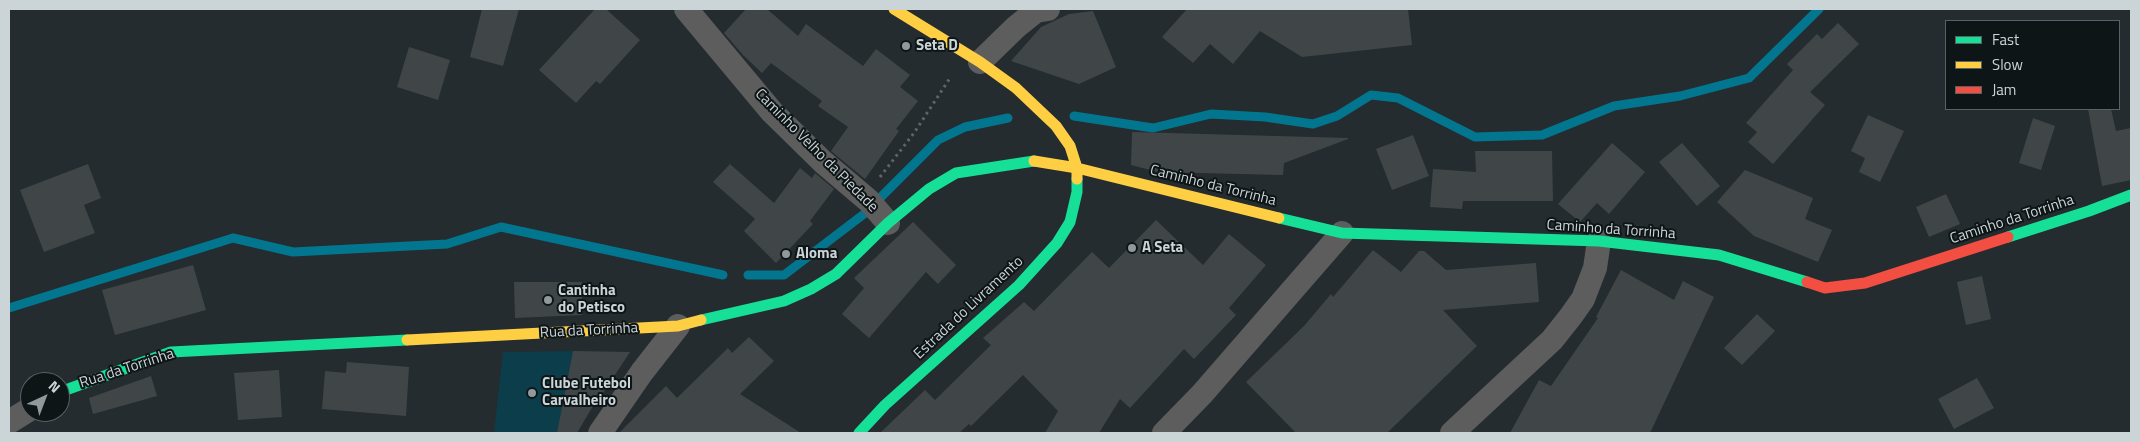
<!DOCTYPE html>
<html>
<head>
<meta charset="utf-8">
<style>
	body { margin:0 }
	#map { position:relative; width:2140px; height:442px; overflow:hidden; background:#242c2f; font-family:"Titillium Web",sans-serif }
	canvas { display:block }
	.frame { position:absolute; inset:0; border:10px solid #cbd4d7; pointer-events:none }
	.legend { position:absolute; left:1945px; top:20px; width:175px; height:90px; box-sizing:border-box; background:#0e1517; border:1px solid #5a6164; margin:0; padding:6px 9px; list-style:none; font-size:15px; color:#cbd4d7 }
	.legend li { display:flex; align-items:center; gap:10px; height:25px }
	.legend b { width:25px; border:1px solid #5a6164 }
	.north { position:absolute; left:20px; top:372px; width:50px; height:50px; box-sizing:border-box; background:#0e1517; border:1px solid #5a6164; border-radius:50%; rotate:43deg; font-size:14px; font-weight:700; line-height:20px; text-align:center; color:#cbd4d7 }
	.north::after { content:''; display:block; margin:auto; width:18px; height:22px; background:#91999c; clip-path:polygon(50% 0,100% 100%,50% 72%,0 100%) }
</style>
</head>
<body>
<div id="map">
<canvas width="2140" height="442"></canvas>
<div class="frame"></div>
<ul class="legend">
<li><b style="height:6px;background:#16e098"></b>Fast</li>
<li><b style="height:6px;background:#ffcf43"></b>Slow</li>
<li><b style="height:6px;background:#f24e42"></b>Jam</li>
</ul>
<div class="north">N</div>
</div>
<script>
const ctx = document.querySelector('canvas').getContext('2d');
ctx.lineJoin = 'round';
function fillPath(path, color) { ctx.fillStyle = color; ctx.fill(path, 'evenodd'); }
const toPath = rows => new Path2D(rows.map(r => 'M' + r).join(''));
function stroke(path, color, width, dash) { ctx.strokeStyle = color; ctx.lineWidth = width; ctx.lineCap = dash ? 'butt' : 'round'; ctx.setLineDash(dash || []); ctx.stroke(path); }
function write(font, color, halo, rows, align = 'center') {
  ctx.font = font + ' "Titillium Web",sans-serif'; ctx.lineWidth = 4; ctx.setLineDash([]); ctx.textBaseline = 'middle'; ctx.strokeStyle = halo; ctx.fillStyle = color; for (const [text, x, y, turn = 0] of rows) {
    ctx.save(); ctx.translate(x, y); ctx.rotate((+turn || 0) * Math.PI / 180); ctx.textAlign = isNaN(turn) ? turn : align; if (halo) ctx.strokeText(text, 0, 0); ctx.fillText(text, 0, 0); ctx.restore();
  }
}
const green = toPath([
	[573,351,557,433,494,433,503,352]
]);
const stream = toPath([
	[1074,116,1153,128,1211,114,1265,117,1313,124,1337,116,1371,95,1398,98,1475,137,1542,135,1614,106,1680,96,1749,78,1819,9],
	[748,275,784,275,864,214,938,140,965,127,1008,118],
	[9,308,233,238,293,252,447,244,501,227,723,275]
]);
const building = toPath([
	[482,9,519,9,503,66,470,57],
	[595,9,606,9,640,40,600,84,596,81,576,103,539,70],
	[746,9,767,9,798,36,806,24,863,66,876,49,910,75,900,87,918,101,896,129,899,131,865,179,831,151,848,127,818,106,822,101,771,63,762,73,743,55,724,33],
	[1187,9,1408,9,1412,45,1302,57,1260,31,1233,64,1210,44,1193,63,1162,37],
	[1093,11,1116,67,1079,84,1011,61,1041,27,1069,14],
	[1838,23,1859,44,1810,92,1825,105,1773,164,1748,142,1757,132,1746,123,1793,70,1787,64,1817,34,1822,39],
	[409,47,450,60,438,100,397,87],
	[2088,109,2111,109,2116,131,2131,128,2131,180,2102,186],
	[1868,115,1904,131,1880,182,1859,172,1865,158,1851,151],
	[2033,118,2055,126,2041,170,2019,163],
	[1132,132,1348,138,1348,139,1284,163,1283,175,1158,172,1131,165],
	[1413,135,1429,176,1392,190,1376,149],
	[1612,143,1645,172,1609,214,1597,203,1580,222,1558,204],
	[1682,143,1720,186,1697,206,1659,162],
	[1475,151,1552,151,1553,201,1463,201,1462,209,1430,207,1433,169,1476,172],
	[88,164,101,198,84,205,95,233,44,252,20,190],
	[730,164,774,203,800,168,812,178,815,173,834,189,810,221,813,224,776,263,744,231,755,219,713,182],
	[1745,170,1813,198,1805,219,1832,230,1818,262,1754,236,1717,202],
	[1946,194,1960,224,1929,237,1916,207],
	[1156,220,1203,265,1229,234,1266,265,1229,308,1236,315,1194,359,1184,349,1130,408,1120,399,1099,433,1045,433,1058,411,1023,375,971,426,969,424,959,433,880,433,925,390,935,400,991,345,983,338,1024,302,1034,311,1092,252,1109,268],
	[913,222,956,265,938,284,926,272,869,338,842,314,864,288,854,278],
	[1373,250,1401,272,1419,251,1424,251,1446,270,1536,263,1539,302,1443,310,1477,346,1387,433,1296,433,1246,382,1304,326,1331,294,1333,297],
	[193,265,206,310,115,335,102,290],
	[1621,270,1674,300,1683,281,1714,297,1650,433,1510,433,1539,380,1551,386,1598,318,1596,317],
	[1982,276,1991,319,1966,325,1957,282],
	[514,282,582,282,582,315,515,318],
	[1757,314,1775,331,1742,365,1724,348],
	[749,337,774,361,740,394,801,433,619,433,666,386,677,398,728,348,732,353],
	[573,351,630,352,601,396,600,394,577,433,557,433],
	[347,362,409,367,406,416,322,409,325,371,346,373],
	[279,370,282,417,238,420,234,373],
	[151,376,157,396,93,414,89,398],
	[1977,378,1994,408,1954,429,1938,399]
]);
const path = toPath([
	[880,177,914,133,950,78]
]);
const street = toPath([
	[686,9,772,112,823,162,869,201,888,223],
	[980,62,1016,27,1036,11,1048,9],
	[9,422,30,409],
	[600,433,642,372,678,326],
	[1164,433,1202,394,1342,233],
	[1452,433,1552,340,1571,316,1583,299,1595,268,1599,241]
]);
const fast = toPath([
	[1279,218,1342,233,1599,241,1719,255,1807,282],
	[2008,237,2089,211,2131,195],
	[701,320,784,301,811,289,836,274,888,223,929,189,956,173,1034,161],
	[60,392,171,352,407,340],
	[859,433,885,405,1019,285,1057,243,1070,222,1077,192,1077,179]
]);
const slow = toPath([
	[894,9,980,62,1016,88,1056,126,1070,146,1077,168,1077,179],
	[1034,161,1077,168,1279,218],
	[407,340,678,326,701,320]
]);
const jam = toPath([
	[1807,282,1825,288,1865,283,2008,237]
]);
const markers = [
	[906,46,5,"#91999c"],
	[1132,248,5,"#91999c"],
	[786,254,5,"#91999c"],
	[548,300,5,"#91999c"],
	[532,393,5,"#91999c"]
];
const poiNames = [
	["Seta D",916,46],
	["A Seta",1142,248],
	["Aloma",796,254],
	["Cantinha",558,291],
	["do Petisco",558,308],
	["Clube Futebol",542,384],
	["Carvalheiro",542,401]
];
const streetNames = [
	["Caminho Velho da Piedade",816,151,45],
	["Caminho da Torrinha",1213,186,14],
	["Caminho da Torrinha",2012,220,-18],
	["Caminho da Torrinha",1611,230,4],
	["Estrada do Livramento",969,308,-43],
	["Rua da Torrinha",589,331,-3],
	["Rua da Torrinha",127,369,-18]
];
fillPath(green, '#0c3d4a');
stroke(stream, '#03768f', 9);
fillPath(building, '#404648');
stroke(path, '#626565', 3, [2.5, 4]);
stroke(street, '#5c5d5c', 24);
stroke(fast, '#16e098', 11);
stroke(slow, '#ffcf43', 11);
stroke(jam, '#f24e42', 11);
for (const [x, y, r, color] of markers) { const dot = new Path2D(); dot.arc(x, y, r, 0, 2 * Math.PI); ctx.fillStyle = color; ctx.fill(dot); stroke(dot, '#0e1517', 2); }
write('bold 15px', '#cbd4d7', '#0e1517', poiNames, 'left');
write('15px', '#cbd4d7', '#0e1517', streetNames);
</script>
</body>
</html>
